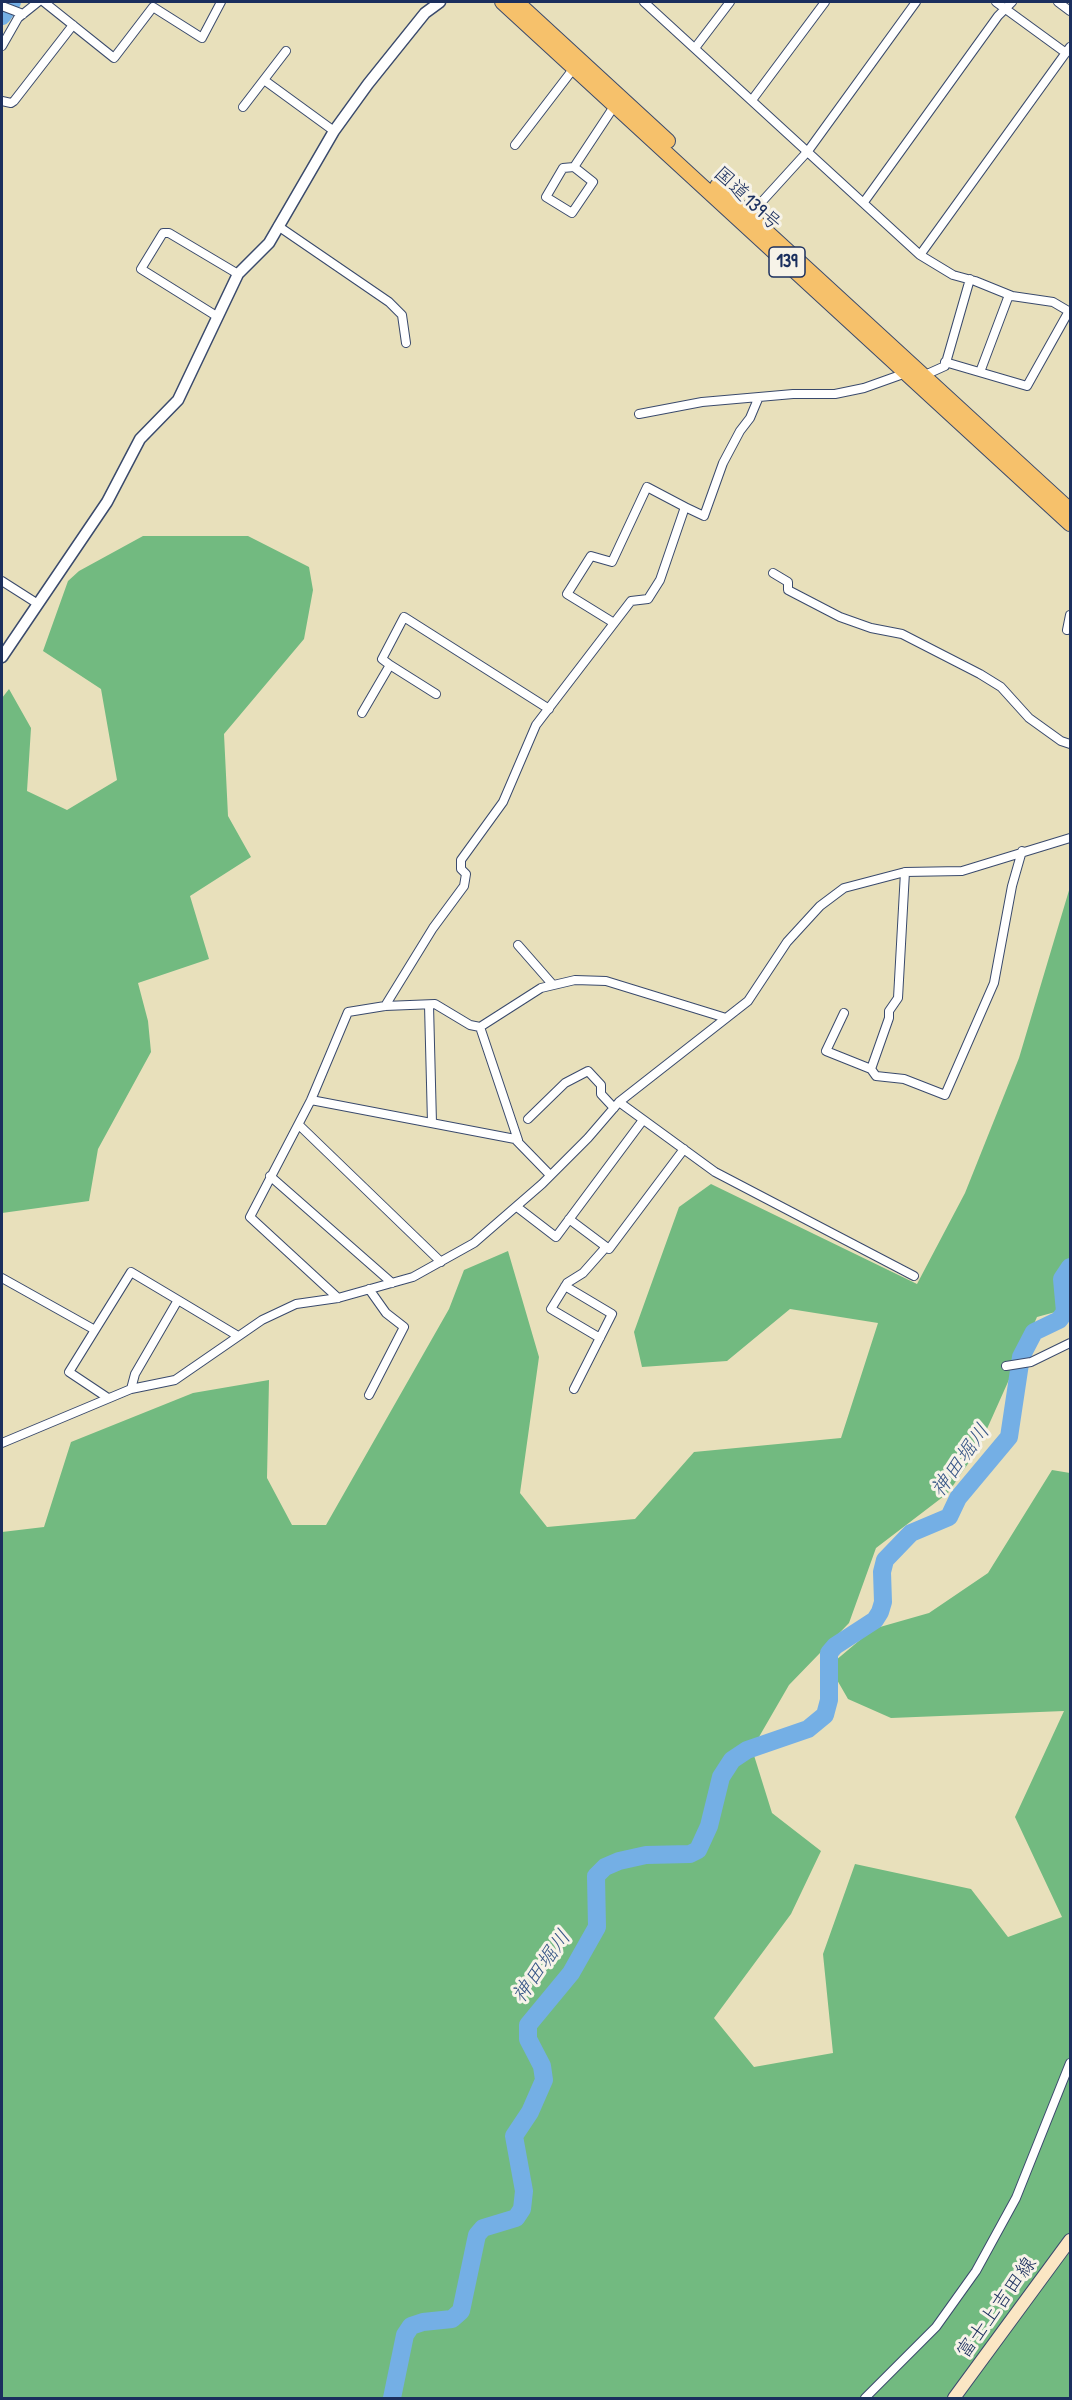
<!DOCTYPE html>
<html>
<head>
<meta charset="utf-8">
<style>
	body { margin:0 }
	#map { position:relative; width:1072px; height:2400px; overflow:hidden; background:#e8e0bb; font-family:"Patrick Hand",sans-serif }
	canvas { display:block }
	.frame { position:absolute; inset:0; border:3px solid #1b2f5e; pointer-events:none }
</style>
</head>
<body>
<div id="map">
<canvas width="1072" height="2400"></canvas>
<div class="frame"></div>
</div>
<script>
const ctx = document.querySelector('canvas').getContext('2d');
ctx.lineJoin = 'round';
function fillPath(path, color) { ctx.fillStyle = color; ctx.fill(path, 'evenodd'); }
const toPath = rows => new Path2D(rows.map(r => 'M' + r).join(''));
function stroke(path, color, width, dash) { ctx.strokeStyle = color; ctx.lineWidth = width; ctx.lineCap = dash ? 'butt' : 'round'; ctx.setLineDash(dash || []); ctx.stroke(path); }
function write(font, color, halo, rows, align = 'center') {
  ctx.font = font + ' "Patrick Hand","Klee One",sans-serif'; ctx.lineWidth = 6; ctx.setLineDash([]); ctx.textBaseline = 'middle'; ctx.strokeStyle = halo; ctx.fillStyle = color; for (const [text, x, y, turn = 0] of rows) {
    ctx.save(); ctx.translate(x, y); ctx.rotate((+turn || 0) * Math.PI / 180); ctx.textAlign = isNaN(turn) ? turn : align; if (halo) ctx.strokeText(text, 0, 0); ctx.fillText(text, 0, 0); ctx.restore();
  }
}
const forest = toPath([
	[143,536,248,536,309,567,313,590,304,639,224,734,228,816,251,857,190,896,209,959,138,983,148,1021,151,1052,98,1149,89,1201,2,1213,2,698,9,689,31,728,27,791,67,810,117,780,101,689,43,651,68,581,79,571],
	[1070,887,1070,1308,1037,1317,978,1449,948,1493,876,1548,849,1623,789,1685,752,1749,772,1813,821,1851,791,1914,714,2018,754,2067,833,2053,823,1954,855,1864,971,1889,1008,1937,1062,1917,1015,1817,1064,1711,891,1718,848,1699,829,1666,873,1629,929,1613,988,1573,1052,1470,1070,1473,1070,2398,2,2398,2,1532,44,1527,71,1442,193,1393,269,1380,267,1478,292,1525,326,1525,449,1309,464,1270,508,1251,539,1357,520,1493,547,1527,635,1519,694,1452,841,1438,878,1323,790,1309,727,1361,642,1367,634,1332,679,1207,711,1184,917,1284,965,1193,1019,1058]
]);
const river = toPath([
	[2,16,12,2],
	[392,2398,405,2335,411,2326,423,2322,452,2319,461,2311,477,2235,483,2228,516,2218,522,2209,524,2191,514,2136,530,2112,544,2080,542,2066,528,2039,528,2025,571,1973,597,1927,596,1876,605,1867,619,1861,646,1855,690,1854,698,1850,709,1826,721,1777,732,1760,747,1750,808,1729,825,1715,829,1700,829,1653,835,1646,875,1620,880,1612,883,1602,882,1572,885,1560,911,1533,949,1517,958,1498,1009,1437,1021,1357,1034,1332,1059,1320,1065,1312,1062,1279,1070,1267]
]);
const minor = toPath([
	[44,2,114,58,153,7,202,38,221,2],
	[644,2,920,255,953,275,975,281,1012,296,1053,302,1070,312],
	[996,2,1066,53],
	[1058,2,1070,11],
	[2,6,23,14],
	[2,46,18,18,38,2],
	[695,48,730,2],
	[264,80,334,131],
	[752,100,825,2],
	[2,101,11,103,14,101,73,25],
	[243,107,286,51],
	[515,145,574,68],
	[574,167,593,182,572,213,546,197,563,168,574,167,615,105],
	[864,202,998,16,1012,2],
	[747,218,808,151,916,2],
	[278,226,389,302,402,315,406,343],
	[920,255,1070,47],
	[218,317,141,269,163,233,169,233,238,274],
	[945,362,1027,386,1069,311],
	[980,372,1009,295],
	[925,375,945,366,970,279],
	[639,414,702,402,793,394,835,394,864,388,906,373],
	[773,573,788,582,788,590,840,617,871,628,902,634,980,674,1001,687,1029,718,1061,741,1070,744],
	[2,581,38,604],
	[614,623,567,594,591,556,612,562,647,487,685,507],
	[1067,630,1070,615],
	[390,665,436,694],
	[362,713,390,665,382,659,404,617,549,709],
	[518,945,553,985],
	[429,1005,432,1123],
	[385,1006,433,928,464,886,466,874,461,869,461,860,503,802,536,725,631,601,648,599,660,580,685,507,704,516,723,463,740,431,750,418,758,399],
	[844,1013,826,1051,871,1069,876,1076,904,1079,945,1095,994,983,1012,886,1022,851],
	[480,1027,518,1140],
	[871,1069,889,1018,889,1011,898,998,905,872],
	[311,1100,515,1139,550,1175],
	[619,1102,715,1172,914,1276],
	[528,1119,565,1083,588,1071,601,1085,601,1094,614,1108],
	[299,1125,441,1262],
	[270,1176,392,1283],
	[517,1207,556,1237,643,1120],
	[569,1219,609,1249,684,1149],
	[2,1278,95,1330,69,1372,108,1398],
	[565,1286,612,1314,574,1389],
	[369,1289,386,1313,404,1327,369,1395],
	[338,1298,250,1217,311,1100,348,1012,385,1006,435,1004,470,1025,480,1027,541,988,575,980,606,981,726,1018],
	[178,1300,238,1336],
	[95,1330,131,1272,178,1300,135,1374,131,1389],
	[600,1338,551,1309,567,1283,583,1273,606,1247],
	[1006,1366,1031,1362,1070,1343],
	[2,1443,131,1389,175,1380,262,1320,296,1304,338,1298,413,1277,474,1243,542,1184,588,1138,619,1102,748,1001,787,942,820,906,844,888,905,872,962,871,1070,838],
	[865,2398,936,2327,976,2271,1016,2198,1070,2063]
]);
const tertiary = toPath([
	[2,657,107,502,140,439,178,400,238,274,269,243,334,131,368,84,425,13,440,2]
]);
const secondary = toPath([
	[954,2398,1070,2240]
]);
const trunk = toPath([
	[502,2,1070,524],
	[517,2,668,141],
	[717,186,1070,510]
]);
const shields = [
	[787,262,36]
];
const shieldNames = [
	["139",787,262]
];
const streetNames = [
	["国道139号",747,199,43],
	["富士上吉田線",997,2308,-54]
];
const waterNames = [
	["神田堀川",961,1461,-54],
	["神田堀川",542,1967,-54]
];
fillPath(forest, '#72ba80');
stroke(river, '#74afe5', 18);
stroke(minor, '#3a4a6c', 10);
stroke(tertiary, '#3a4a6c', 13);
stroke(secondary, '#3a4a6c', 14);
stroke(trunk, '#3a4a6c', 16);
stroke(minor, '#fff', 8);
stroke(tertiary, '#fff', 10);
stroke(secondary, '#fbe6c4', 12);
stroke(trunk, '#f6c16b', 14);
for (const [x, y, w] of shields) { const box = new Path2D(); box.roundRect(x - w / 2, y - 15, w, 30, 4.5); ctx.fillStyle = '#f7f3e8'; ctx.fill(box); stroke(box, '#1b2f5e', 1.5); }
write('bold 18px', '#1b2f5e', null, shieldNames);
write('20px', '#1b2f5e', '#f7f3e8', streetNames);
write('italic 21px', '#365586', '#f7f3e8', waterNames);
</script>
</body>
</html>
